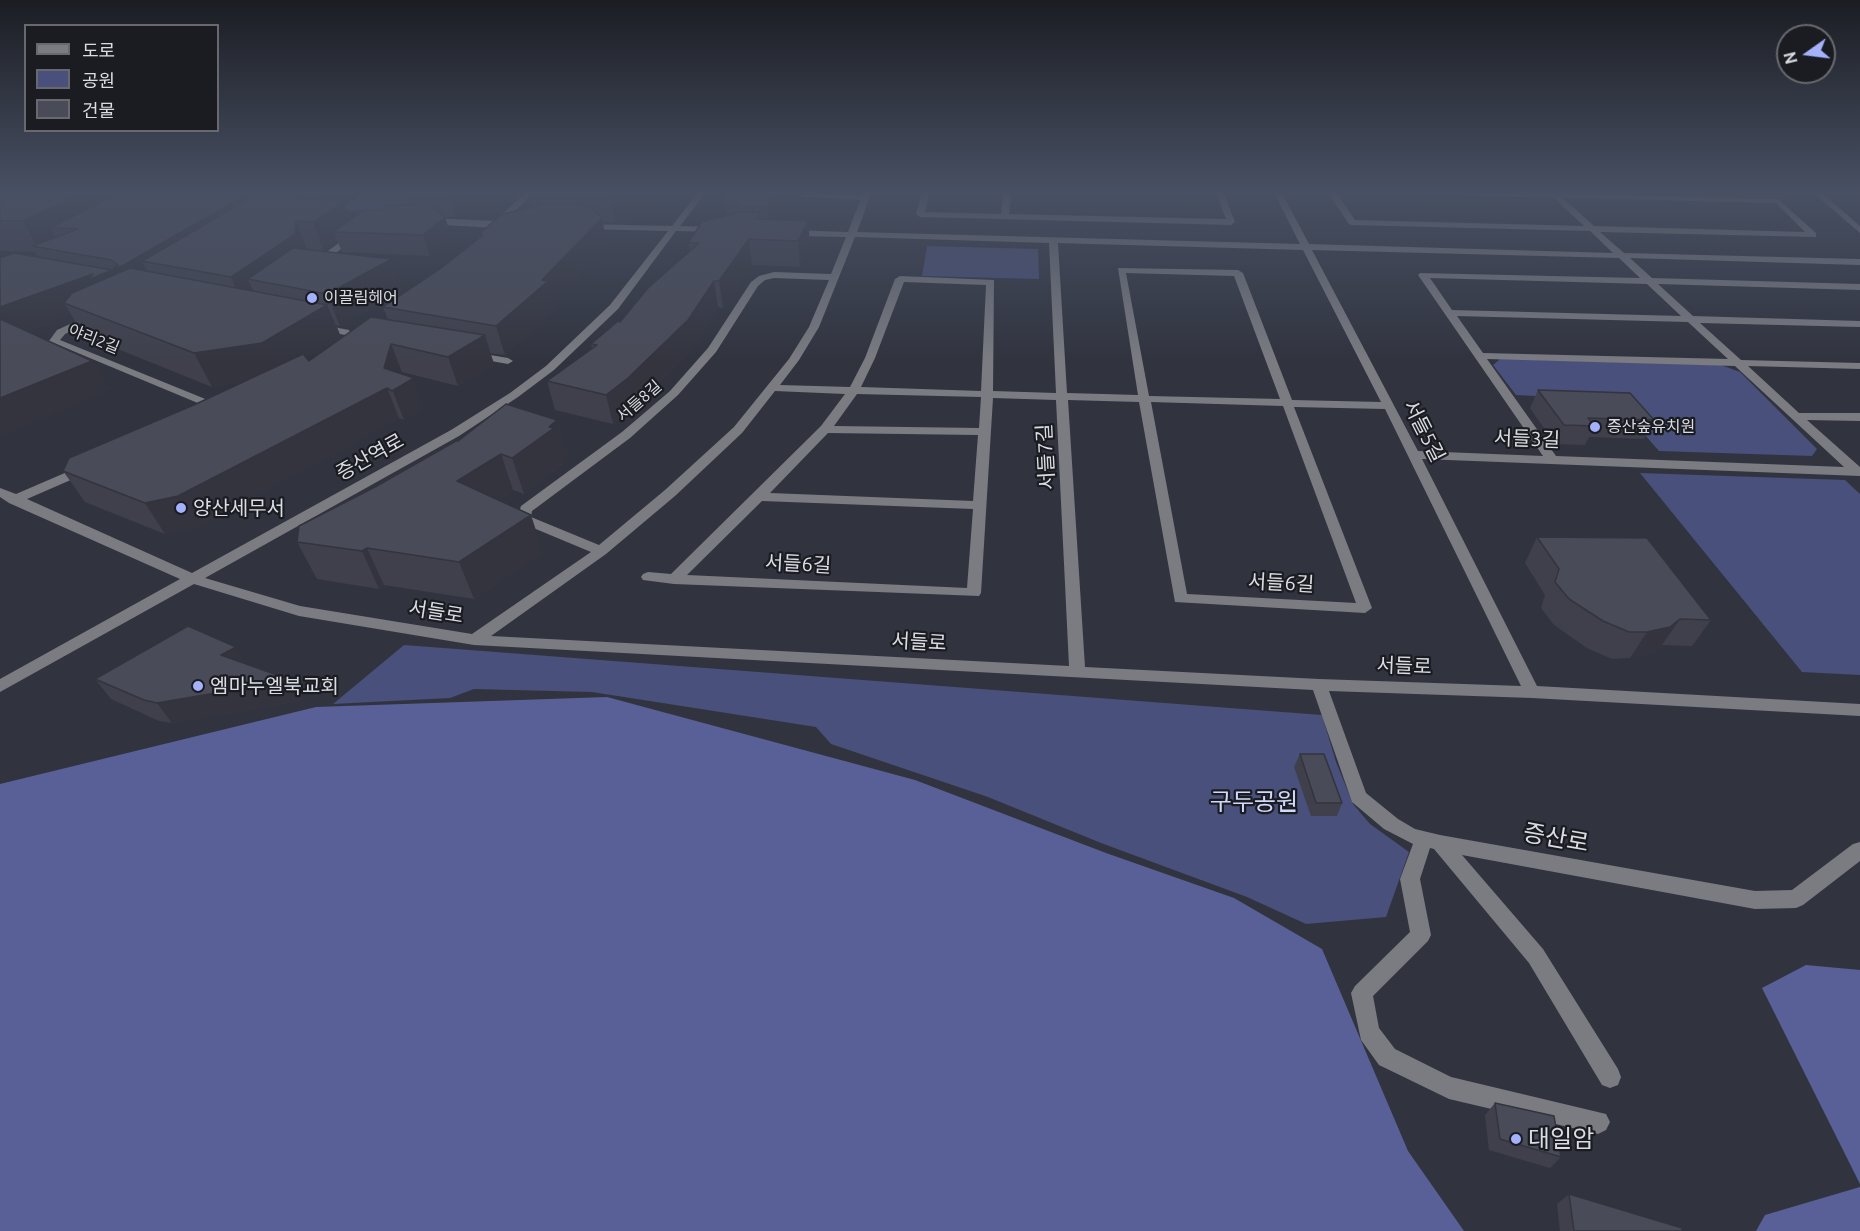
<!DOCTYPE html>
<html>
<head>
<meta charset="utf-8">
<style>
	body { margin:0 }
	#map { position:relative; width:1860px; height:1231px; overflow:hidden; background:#31343f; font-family:Ubuntu,"Noto Sans KR",sans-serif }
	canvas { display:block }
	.legend { position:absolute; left:24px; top:24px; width:195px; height:108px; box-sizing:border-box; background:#1a1c21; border:2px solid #67696f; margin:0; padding:8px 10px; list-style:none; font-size:18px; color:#dadce3 }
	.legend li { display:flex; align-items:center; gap:12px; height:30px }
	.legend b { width:30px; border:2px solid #67696f }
	.north { position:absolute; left:1776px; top:24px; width:60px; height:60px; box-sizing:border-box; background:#1a1c21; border:2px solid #67696f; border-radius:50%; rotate:256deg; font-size:16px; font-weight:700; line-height:24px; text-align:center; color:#dadce3 }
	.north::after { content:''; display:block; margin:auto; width:21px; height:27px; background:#a4b1fc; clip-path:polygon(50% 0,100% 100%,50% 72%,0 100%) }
</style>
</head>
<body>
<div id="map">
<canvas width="1860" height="1231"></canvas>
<ul class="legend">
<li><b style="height:8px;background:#7b7c82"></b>도로</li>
<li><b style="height:16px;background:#48507b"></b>공원</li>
<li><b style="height:16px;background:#494b58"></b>건물</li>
</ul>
<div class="north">N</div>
</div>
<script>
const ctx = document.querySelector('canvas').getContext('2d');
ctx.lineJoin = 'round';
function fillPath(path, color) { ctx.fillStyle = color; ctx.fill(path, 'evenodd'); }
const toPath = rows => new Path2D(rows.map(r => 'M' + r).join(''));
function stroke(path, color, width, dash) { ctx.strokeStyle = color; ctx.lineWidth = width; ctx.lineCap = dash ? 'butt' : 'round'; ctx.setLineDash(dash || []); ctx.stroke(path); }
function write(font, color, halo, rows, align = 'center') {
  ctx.font = font + ' Ubuntu,"Noto Sans KR",sans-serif'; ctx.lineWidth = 4.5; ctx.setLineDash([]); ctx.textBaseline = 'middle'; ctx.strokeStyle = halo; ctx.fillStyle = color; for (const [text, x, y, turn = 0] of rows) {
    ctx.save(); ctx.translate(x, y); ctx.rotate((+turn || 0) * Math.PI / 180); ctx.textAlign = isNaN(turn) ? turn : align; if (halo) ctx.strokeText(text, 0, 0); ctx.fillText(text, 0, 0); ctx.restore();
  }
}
const green = toPath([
	[366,191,435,191,407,212,339,210],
	[927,246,1038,249,1039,279,922,276],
	[1500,359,1721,365,1740,372,1817,449,1812,456,1659,451,1614,400,1516,395,1493,365],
	[1640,473,1845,480,1860,494,1860,675,1802,672],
	[404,645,1322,715,1336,762,1353,804,1370,824,1409,852,1386,917,1306,924,1247,897,1101,843,988,797,831,744,816,727,592,692,474,689,450,698,333,704]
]);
const forest = toPath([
	[607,697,915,780,1106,853,1234,898,1322,949,1408,1151,1464,1231,0,1231,0,784,316,707],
	[1806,965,1860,970,1860,1184,1762,988],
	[1860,1187,1860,1231,1756,1231,1765,1215]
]);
const minor = toPath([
	[527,191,536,191,504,221,515,222,515,226,495,228,428,224,424,221,428,218,495,221,527,191],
	[699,191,707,191,680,226,715,227,718,228,718,232,676,231,618,309,554,370,518,397,459,436,205,578,300,606,472,634,591,552,519,522,517,519,521,506,622,432,670,391,708,348,751,282,759,276,774,272,831,274,846,237,790,236,786,233,790,230,848,232,860,200,806,197,803,197,801,191,813,194,862,195,864,191,872,191,857,232,1300,244,1273,191,1281,191,1309,244,1613,253,1590,231,1352,225,1349,224,1327,191,1335,191,1355,220,1584,226,1554,198,1378,193,1374,191,1549,193,1554,191,1558,193,1778,199,1816,233,1816,237,1600,232,1624,253,1860,259,1860,265,1630,258,1652,278,1860,284,1860,290,1658,284,1693,316,1860,321,1860,327,1700,323,1741,360,1860,363,1860,369,1748,366,1799,413,1860,413,1860,421,1807,420,1860,467,1860,476,1422,459,1537,686,1860,704,1860,716,1532,698,1329,691,1366,793,1398,819,1415,829,1440,835,1755,891,1792,890,1853,844,1860,842,1860,861,1803,905,1796,908,1755,909,1462,855,1543,949,1618,1069,1621,1077,1618,1085,1610,1088,1602,1085,1529,963,1434,849,1430,848,1420,879,1431,935,1428,941,1373,996,1379,1028,1395,1049,1451,1077,1606,1114,1610,1122,1606,1130,1598,1134,1449,1099,1379,1065,1361,1040,1351,993,1355,986,1410,932,1400,879,1413,844,1384,829,1352,802,1313,690,474,645,299,616,194,584,0,692,0,679,180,579,9,503,0,497,0,488,16,494,81,466,89,466,91,469,89,472,27,499,192,573,451,430,510,393,546,366,610,305,668,231,584,229,581,228,581,224,672,226,699,191],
	[1563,198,1776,203,1805,232,1594,226,1563,198],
	[855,237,1049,243,1056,393,993,391,994,280,900,276,895,279,865,358,850,387,780,385,799,360,819,327,855,237],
	[1058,243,1303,250,1381,402,1292,400,1243,273,1238,270,1118,268,1138,395,1067,393,1058,243],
	[1312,250,1619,258,1640,278,1420,273,1418,275,1543,456,1418,451,1312,250],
	[1126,273,1234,276,1280,399,1149,396,1126,273],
	[774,278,829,280,809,327,789,359,734,427,665,490,599,545,531,517,532,511,630,438,678,395,716,352,758,286,765,280,774,278],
	[1430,278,1647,284,1681,316,1452,310,1430,278],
	[904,282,986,285,981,391,861,387,875,358,904,282],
	[1457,316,1688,322,1728,359,1483,353,1457,316],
	[1487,359,1735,366,1844,467,1556,456,1487,359],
	[775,391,845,394,821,426,671,574,648,572,643,574,641,577,643,580,674,584,979,596,981,593,993,398,1056,400,1069,666,491,636,606,554,675,496,742,433,775,391],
	[857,394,981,397,979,428,834,426,857,394],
	[1068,400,1139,402,1175,602,1365,613,1372,608,1294,407,1385,409,1521,686,1319,679,1085,667,1068,400],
	[1151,402,1283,406,1356,603,1187,594,1151,402],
	[828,433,978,435,973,501,770,493,828,433],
	[762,501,973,509,967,588,687,575,762,501],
	[922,191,930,191,925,212,1001,214,1004,191,1012,191,1009,214,1226,219,1217,195,1130,193,1126,191,1223,191,1235,222,1231,225,920,217,916,214,922,191],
	[1811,191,1820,191,1860,226,1860,233,1811,191],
	[1854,191,1860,191,1860,194,1855,193,1854,191],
	[351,234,358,236,319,266,313,266,313,262,351,234],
	[90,315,99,317,65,334,60,340,225,407,225,411,217,411,49,341,57,330,90,315],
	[318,324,349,330,350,332,345,335,314,329,313,327,318,324],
	[472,352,508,358,513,361,508,364,468,357,468,353,472,352]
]);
const wall = toPath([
	[0,191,360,191,344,202,351,219,380,210,403,205,398,191,509,191,489,209,455,217,445,217,451,237,430,256,342,252,338,242,324,251,403,290,340,326,336,325,341,337,306,358,309,361,388,320,383,307,440,269,479,239,478,235,532,208,528,191,654,191,633,217,615,222,602,222,607,244,554,304,555,309,505,355,490,353,494,364,458,386,402,372,402,374,425,407,404,420,399,418,197,528,165,534,85,502,63,471,196,404,245,381,212,387,83,335,71,314,25,331,92,361,109,389,0,436,0,258,38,257,35,252,6,251,0,250],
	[728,191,784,191,785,200,774,219,810,245,800,267,752,265,723,308,718,307,693,348,634,407,613,424,555,410,547,381,592,349,591,344,620,322,690,251,688,243,726,216,723,198],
	[1538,390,1654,420,1644,439,1589,437,1585,445,1555,444,1530,408],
	[557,420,567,455,562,459,564,463,524,494,513,490,498,500,543,552,474,599,384,585,379,589,317,579,297,542,375,487,458,441],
	[1537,537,1711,620,1692,646,1662,645,1653,653,1630,658,1612,659,1587,648,1554,625,1541,608,1545,595,1525,563],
	[247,664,303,700,172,723,159,721,111,699,95,679],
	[1300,754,1342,803,1337,816,1311,816,1294,767],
	[1495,1103,1561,1157,1550,1168,1489,1150,1485,1115],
	[1569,1194,1682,1231,1560,1231,1557,1204]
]);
const shadedWall = toPath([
	[86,191,141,191,144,198,78,229,50,228,58,243,38,248,23,221],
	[319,191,360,191,344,202,355,230,334,232,338,242,324,251,313,222,296,199,304,193,315,220,327,212],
	[447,191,509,191,489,209,455,217],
	[518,191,524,191,519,195],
	[621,191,654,191,633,217,615,222,609,194],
	[777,191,784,191,785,200,769,227,767,207],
	[244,196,254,220,142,261,153,282,64,303,71,314,2,339,0,335,0,307,93,274,95,278,124,265],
	[445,217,451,237,430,256,423,235],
	[602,218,607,244,554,304,555,309,505,355,496,326,542,280],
	[296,221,308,251,248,279,257,300,245,309,231,277],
	[808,221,810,245,800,267,798,241],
	[749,239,752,265,723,308,719,281],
	[392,259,403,290,340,326,327,294],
	[714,281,718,307,693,348,634,407,613,424,606,395],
	[327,305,341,337,278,376,212,387,194,353],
	[485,335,494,364,458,386,448,357],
	[391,344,402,372,398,387,414,378,425,407,404,420,384,368],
	[92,361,109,389,0,436,0,398],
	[387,388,399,418,197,528,165,534,145,503],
	[557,420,567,455,562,459,564,463,524,494,512,458],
	[501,454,513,490,471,517,457,481],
	[531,515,543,552,474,599,459,562],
	[367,548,384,585,379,589,362,551],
	[1680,619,1662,645,1653,653,1630,658,1647,632],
	[236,647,248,667,221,655],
	[291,680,303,700,172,723,157,703]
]);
const building = toPath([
	[13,191,86,191,23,221,0,221,0,195,13,191],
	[530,191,621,191,609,194,530,191],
	[728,191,777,191,767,207,742,207,723,198,728,191],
	[261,192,304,193,296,199,344,201,313,222,296,221,295,234,231,277,142,261,261,192],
	[120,193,244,196,124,265,88,280,93,274,0,307,0,258,14,253,112,270,118,265,111,260,32,246,78,229,50,228,120,193],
	[538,204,590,206,602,218,542,280,548,281,496,326,383,307,440,269,483,235,478,235,502,214,540,206,538,204],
	[388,205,430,206,445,217,423,235,334,232,364,210,380,210,388,205],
	[740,212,761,212,757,219,808,221,798,241,749,239,719,281,714,281,688,320,628,378,606,395,547,381,597,345,591,344,618,321,620,322,648,288,699,243,688,243,702,222,740,212],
	[293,248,392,259,327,294,248,279,293,248],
	[130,268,327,305,262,343,194,353,64,303,72,293,130,268],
	[371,317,485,335,448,357,391,344,384,368,414,378,392,391,387,388,178,496,145,503,63,471,69,458,196,404,303,354,309,361,371,317],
	[0,319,92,361,0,398,0,319],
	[1538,390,1630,393,1654,420,1588,418,1595,426,1564,425,1538,390],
	[506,404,557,420,549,427,554,428,512,458,501,454,457,481,531,515,459,562,367,548,362,551,297,542,299,526,375,487,456,441,458,441,506,404],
	[1537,537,1647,538,1711,620,1680,619,1670,627,1647,632,1629,632,1603,621,1569,599,1555,582,1559,569,1537,537],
	[188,626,236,647,221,655,291,680,157,703,144,700,95,679,188,626],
	[1300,754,1324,754,1342,803,1316,803,1300,754],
	[1495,1103,1554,1116,1561,1157,1500,1139,1495,1103],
	[1569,1194,1682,1228,1682,1231,1574,1231,1569,1194]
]);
const markers = [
	[312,298,6,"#a4b1fc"],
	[1595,427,6,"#a4b1fc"],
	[181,508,6,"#a4b1fc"],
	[198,686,6,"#a4b1fc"],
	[1516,1139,6,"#a4b1fc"]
];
const farPoinames = [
	["이끌림헤어",324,298],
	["증산숲유치원",1607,427]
];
const farStreetnames = [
	["야리2길",94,339,22],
	["서들8길",639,401,-41]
];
const streetNames = [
	["서들5길",1424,431,63],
	["서들3길",1527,439,2],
	["증산역로",370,457,-29],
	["서들7길",1046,457,-93],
	["서들6길",798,564,3],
	["서들6길",1281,583,3],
	["서들로",436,612,9],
	["서들로",919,642,3],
	["서들로",1404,666,2]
];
const poiNames = [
	["양산세무서",193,508],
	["엠마누엘북교회",210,686]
];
const nearParknames = [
	["구두공원",1254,802]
];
const nearStreetnames = [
	["증산로",1556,838,10]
];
const nearPoinames = [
	["대일암",1528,1139]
];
fillPath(green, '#48507b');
fillPath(forest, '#586097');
fillPath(minor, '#7b7c82');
fillPath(wall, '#3f404c');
fillPath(shadedWall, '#33343e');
fillPath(building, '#494b58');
stroke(building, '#33343e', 1.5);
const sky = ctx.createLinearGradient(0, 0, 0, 363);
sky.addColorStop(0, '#1b1d23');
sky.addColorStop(0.53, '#485063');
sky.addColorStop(1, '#48506300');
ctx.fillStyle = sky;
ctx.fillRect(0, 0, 1860, 363);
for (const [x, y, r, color] of markers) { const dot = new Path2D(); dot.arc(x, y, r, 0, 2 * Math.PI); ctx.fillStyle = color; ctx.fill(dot); stroke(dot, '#1a1c21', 2); }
write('16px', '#dadce3', '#1a1c21', farPoinames, 'left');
write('16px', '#dadce3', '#1a1c21', farStreetnames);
write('20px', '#dadce3', '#1a1c21', streetNames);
write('20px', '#dadce3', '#1a1c21', poiNames, 'left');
write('24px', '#d1d8fa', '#1a1c21', nearParknames);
write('24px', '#dadce3', '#1a1c21', nearStreetnames);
write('24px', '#dadce3', '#1a1c21', nearPoinames, 'left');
</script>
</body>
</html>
